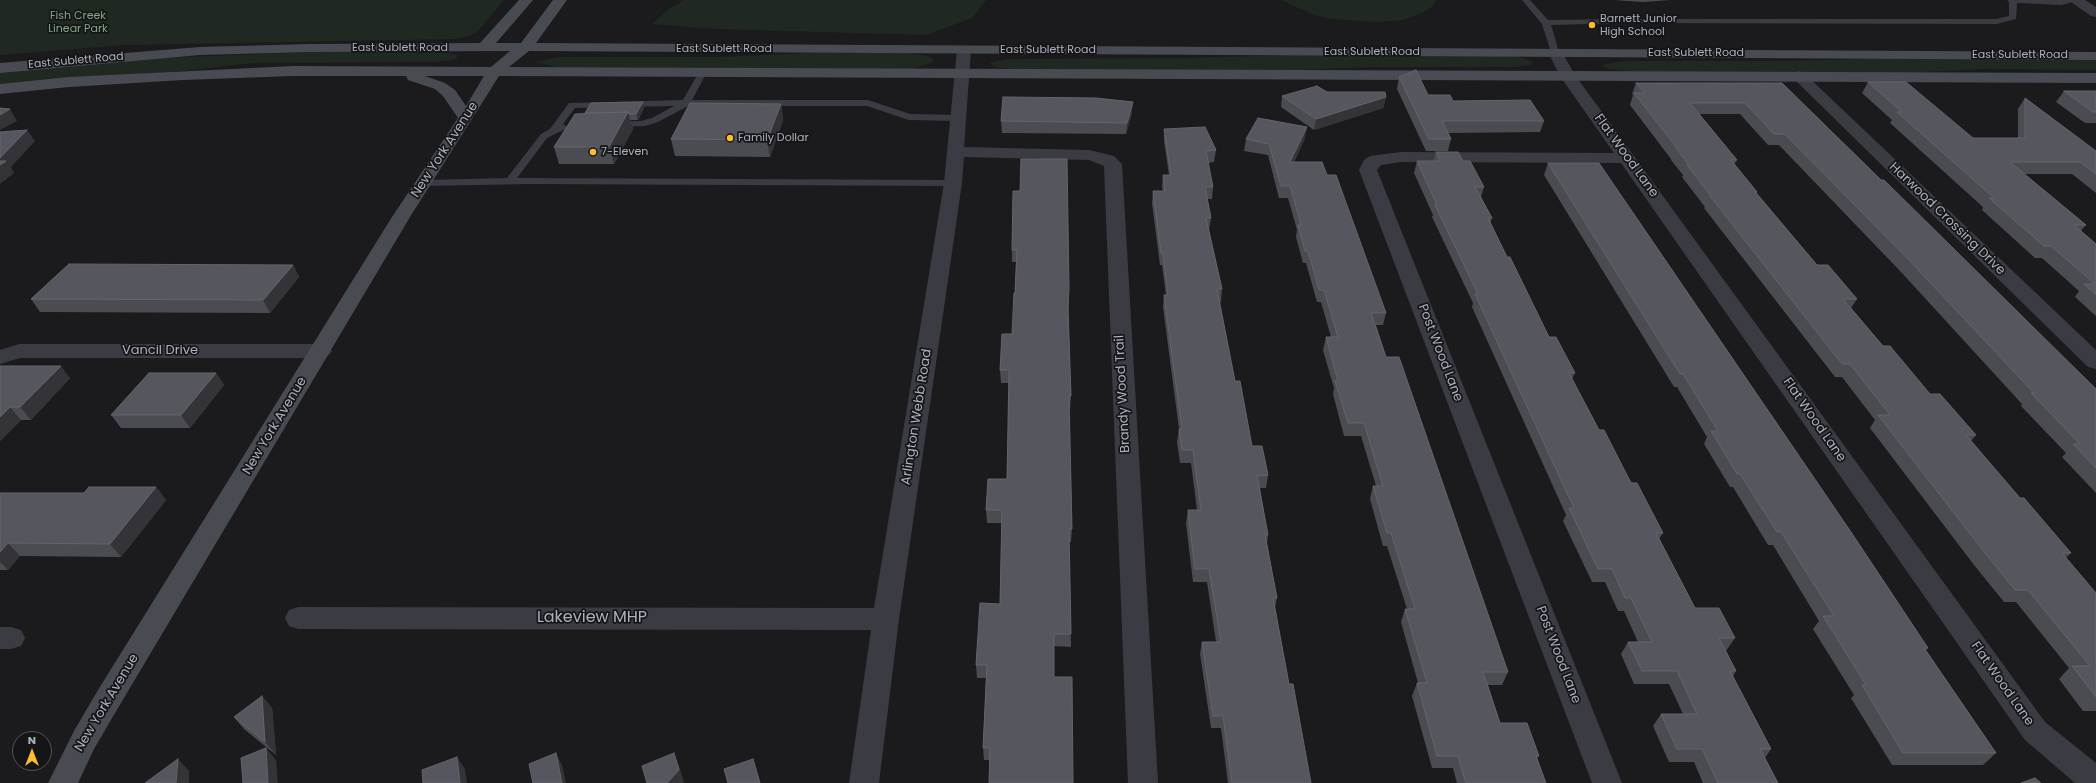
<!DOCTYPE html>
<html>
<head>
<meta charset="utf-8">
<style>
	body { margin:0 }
	#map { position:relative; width:2096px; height:783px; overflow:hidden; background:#1b1b1d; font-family:Poppins,sans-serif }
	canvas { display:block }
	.north { position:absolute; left:12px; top:731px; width:40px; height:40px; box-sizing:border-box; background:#151518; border:1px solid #51545a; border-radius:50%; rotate:0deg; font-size:11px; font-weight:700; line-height:16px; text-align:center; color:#acb2bd }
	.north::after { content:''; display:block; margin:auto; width:14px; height:18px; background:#feba31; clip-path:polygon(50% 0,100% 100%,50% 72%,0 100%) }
</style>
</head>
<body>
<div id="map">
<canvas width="2096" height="783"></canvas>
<div class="north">N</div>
</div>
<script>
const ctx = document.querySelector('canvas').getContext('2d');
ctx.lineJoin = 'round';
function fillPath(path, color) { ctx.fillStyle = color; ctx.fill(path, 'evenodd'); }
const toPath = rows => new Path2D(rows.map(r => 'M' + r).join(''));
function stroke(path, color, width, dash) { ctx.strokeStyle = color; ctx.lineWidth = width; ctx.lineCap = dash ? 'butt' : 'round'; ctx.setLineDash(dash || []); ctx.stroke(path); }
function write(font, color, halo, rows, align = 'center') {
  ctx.font = font + ' Poppins,sans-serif'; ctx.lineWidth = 3.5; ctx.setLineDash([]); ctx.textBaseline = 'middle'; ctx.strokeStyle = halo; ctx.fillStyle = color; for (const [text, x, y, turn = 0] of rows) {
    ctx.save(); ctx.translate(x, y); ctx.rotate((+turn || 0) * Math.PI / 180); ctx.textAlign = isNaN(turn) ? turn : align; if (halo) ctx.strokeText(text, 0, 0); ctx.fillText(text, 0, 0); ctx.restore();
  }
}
const green = toPath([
	[0,0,504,0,477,32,466,37,455,39,124,45,0,55],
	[684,0,986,0,972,18,926,35,716,29,652,24,670,8],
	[1281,0,1436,0,1433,6,1422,13,1403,20,1378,22,1332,19,1314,15],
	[342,51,443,52,458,55,456,59,436,62,253,63,191,70,0,85,0,72,160,58],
	[808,53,907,53,927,56,933,59,933,62,919,67,908,69,557,67,535,62,559,57,722,57],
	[1301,55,1506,56,1523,58,1533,62,1530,65,1514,67,1373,67,1270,71,1013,69,996,67,989,63,1007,59,1182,58],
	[1894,58,2096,59,2096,70,1985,69,1903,73,1636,72,1610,69,1601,65,1626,61,1787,61]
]);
const lane = toPath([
	[1522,0,1530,0,1548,20,1628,19,1996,19,2009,16,2009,2,2007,0,2079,0,2062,5,2017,3,2016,19,1997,24,1628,23,1551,25,1559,52,1555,55,1551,52,1542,24,1522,0],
	[703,69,707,72,692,100,868,100,910,114,959,115,964,118,959,121,909,120,867,106,688,106,658,122,645,126,615,127,612,126,612,122,641,121,652,118,674,106,575,108,563,124,567,127,565,129,547,138,517,178,953,180,958,183,953,186,530,184,424,186,419,183,424,180,507,178,541,134,550,129,569,103,683,100,699,72,703,69]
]);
const street = toPath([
	[2068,0,2085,0,2096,7,2096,17,2091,16,2068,0],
	[964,46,969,47,971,50,964,147,1089,150,1114,156,1122,164,1158,783,1128,783,1104,166,1089,160,964,157,962,183,899,619,879,783,849,783,871,630,298,629,289,626,285,618,289,610,298,607,874,608,944,183,957,50,959,47,964,46],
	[1555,48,1560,49,1575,75,2045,722,2096,763,2096,783,2075,783,2025,740,1621,163,1401,162,1381,165,1377,170,1622,783,1592,783,1359,170,1364,160,1370,156,1401,152,1614,153,1560,76,1548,52,1550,49,1555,48],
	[1799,71,1804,73,2096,350,2096,369,2088,367,1794,79,1791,76,1794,73,1799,71],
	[19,344,321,344,328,346,332,351,328,356,321,358,20,358,0,364,0,350,19,344],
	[0,627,11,627,21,630,25,638,21,646,11,649,0,649,0,627]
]);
const secondary = toPath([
	[519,0,533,0,496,43,521,43,553,0,567,0,536,43,2096,52,2096,60,529,51,509,67,2096,73,2096,83,499,76,410,217,118,708,94,749,78,783,48,783,74,731,98,690,392,217,458,118,443,96,435,89,408,80,406,76,293,76,183,80,69,87,0,94,0,84,69,77,293,66,491,67,510,51,311,52,200,55,0,73,0,63,200,47,311,44,480,43,519,0],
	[425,76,484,76,466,106,455,90,445,83,425,76]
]);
const wall = toPath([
	[1614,0,1671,0,1643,2],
	[1399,77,1428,95,1544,121,1540,132,1448,133,1451,139,1448,151,1426,151,1397,89],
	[1868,82,1973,138,2018,138,2018,109,2025,98,2096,151,2096,193,2072,174,2024,174,2086,225,2081,231,2096,244,2096,316,2075,297,2079,291,2042,258,2035,258,1982,210,1983,207,1890,123,1892,120,1862,93],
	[1636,83,1782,83,2096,389,2096,493,2062,457,2066,453,2021,406,2022,404,1901,272,1779,145,1768,145,1740,114,1699,114,1737,160,1734,165,1757,192,1757,193,1817,265,1857,299,1851,308,1883,346,1930,394,1976,435,1971,441,2020,498,2071,553,2066,558,2096,593,2096,711,2083,711,2059,679,2069,668,2016,602,2004,602,1974,565,1870,428,1875,420,1842,377,1835,377,1704,208,1705,207,1682,177,1683,175,1671,160,1671,159,1630,105,1633,95,1632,94],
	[2064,91,2096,91,2096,123,2085,123,2056,102],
	[1327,92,1386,97,1383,108,1314,130,1281,107,1282,96],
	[643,102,644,108,638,120,630,120,633,129,614,164,559,164,554,147],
	[781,104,783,120,770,157,675,156,671,139],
	[1132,113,1126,134,1002,133,1001,121],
	[1164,129,1216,150,1214,162,1208,163,1213,187,1212,199,1207,199,1211,218,1209,230,1222,289,1221,302,1219,302,1235,381,1252,446,1268,475,1266,488,1260,488,1268,535,1267,543,1277,598,1275,607,1289,684,1311,783,1228,783,1221,728,1211,728,1200,654,1202,642,1216,642,1207,582,1193,582,1186,523,1188,510,1197,510,1191,463,1180,463,1177,442,1179,429,1163,307,1164,295,1166,295,1162,265,1160,265,1152,203,1153,191,1163,191,1162,187,1163,175,1169,175,1164,141],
	[1305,138,1294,162,1327,175,1386,313,1383,325,1376,325,1386,357,1508,672,1502,685,1488,685,1500,723,1539,756,1537,758,1546,783,1457,783,1453,768,1432,768,1412,696,1417,683,1418,683,1401,622,1405,609,1407,609,1387,546,1383,546,1370,499,1373,486,1376,486,1361,436,1344,436,1333,394,1334,388,1323,350,1326,337,1331,337,1321,302,1317,302,1306,263,1303,263,1296,237,1297,230,1288,198,1279,198,1268,155,1244,151,1246,139],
	[1436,152,1463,161,1484,187,1481,197,1492,218,1490,224,1549,337,1575,373,1572,379,1599,430,1663,533,1659,539,1695,608,1735,638,1726,651,1736,671,1733,676,1771,749,1765,758,1778,783,1703,783,1694,762,1669,762,1653,726,1661,714,1683,714,1669,684,1634,684,1621,654,1628,642,1638,642,1624,611,1618,611,1605,582,1592,582,1563,521,1566,515,1472,307,1473,303,1432,217,1433,215,1414,173,1417,161,1433,161],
	[1548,163,1928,648,1926,650,1996,753,1983,765,1892,765,1851,698,1854,695,1813,629,1819,621,1773,545,1768,545,1733,487,1730,487,1704,444,1707,437,1677,387,1674,387,1544,175],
	[1013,191,1069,300,1068,315,1071,396,1070,409,1069,409,1072,529,1071,542,1069,542,1071,647,1054,646,990,760,984,760,983,748,986,678,977,678,976,665,1000,604,1002,523,987,523,986,510,1007,479,1009,383,1001,383,1000,370,1012,334,1015,293,1016,262,1012,262,1012,250],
	[293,265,299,277,270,313,40,312,31,299],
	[0,366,70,378,31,420,21,420,0,441],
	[216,373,224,385,190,428,121,428,111,415],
	[156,487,166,500,121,557,20,556,8,570,0,570,0,493,84,493],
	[262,696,272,708,276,755,244,729,234,717]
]);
const shadedWall = toPath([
	[1386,97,1383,108,1314,130,1316,119],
	[643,102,644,108,638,120,636,114],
	[1133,102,1132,113,1126,134,1127,123],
	[781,104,783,120,770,157,767,140],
	[10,109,17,121,0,130,0,115],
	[628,112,633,129,614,164,609,147],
	[1307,127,1305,138,1288,173,1290,162],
	[27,130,35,141,11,167,14,173,0,184,0,158],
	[293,265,299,277,270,313,263,300],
	[1069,288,1069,300,1068,320,1068,308],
	[61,366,70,378,31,420,20,407],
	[216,373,224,385,190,428,181,415],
	[10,407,21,420,0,441,0,417],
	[156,487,166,500,121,557,110,544],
	[8,543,20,556,8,570,0,562,0,552],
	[262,696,272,708,276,755,265,742],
	[266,748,276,760,278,783,268,783],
	[556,753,562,765,566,783,562,783],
	[674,753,679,766,684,782,683,783,667,783],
	[457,757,465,769,467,783,460,783],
	[178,759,189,771,189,783,176,783],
	[753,759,757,771,760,783]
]);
const building = toPath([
	[1416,70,1428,95,1450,95,1453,101,1530,100,1544,121,1442,121,1451,139,1429,139,1399,77,1416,70],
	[1868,82,1906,82,1973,138,2025,138,2025,98,2096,151,2096,174,2080,162,2010,162,2086,225,2074,225,2096,244,2096,295,2084,284,2095,284,2051,246,2044,246,1989,198,1994,198,1897,112,1902,112,1868,82],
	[1636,83,1782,83,1881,180,1884,180,2096,389,2096,468,2073,444,2080,444,2031,393,2034,393,1909,260,1785,134,1774,134,1745,103,1690,103,1737,160,1731,160,1757,192,1755,192,1817,265,1828,265,1857,299,1843,299,1883,346,1890,346,1930,394,1940,394,1976,435,1966,435,2020,498,2024,498,2071,553,2062,553,2096,593,2096,697,2072,666,2090,666,2028,590,2015,590,1985,553,1878,415,1890,415,1850,364,1842,364,1710,196,1711,196,1687,165,1689,165,1676,148,1677,148,1634,93,1645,93,1636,83],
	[1317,86,1327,92,1385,92,1386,97,1316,119,1282,96,1317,86],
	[2064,91,2096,91,2096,112,2093,112,2064,91],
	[1003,97,1096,98,1133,102,1127,123,1001,121,1003,97],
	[643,102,636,114,629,114,628,112,585,113,591,103,643,102],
	[690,103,781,104,767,140,671,139,690,103],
	[0,108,10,109,0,115,0,108],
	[628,112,609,147,554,147,575,114,628,112],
	[1258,118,1307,127,1290,162,1322,162,1327,175,1336,175,1386,313,1371,313,1386,357,1399,357,1508,672,1483,672,1500,723,1527,723,1539,756,1536,756,1546,783,1466,783,1458,756,1437,756,1417,683,1427,683,1405,609,1415,609,1391,533,1387,533,1373,486,1383,486,1364,423,1348,423,1335,381,1338,381,1326,337,1338,337,1324,290,1319,290,1308,251,1305,251,1298,225,1301,225,1290,186,1281,186,1269,144,1246,139,1258,118],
	[1205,127,1216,150,1206,151,1213,187,1205,187,1211,218,1206,218,1222,289,1217,289,1235,381,1240,381,1252,446,1262,446,1268,475,1257,476,1268,535,1265,535,1277,598,1273,598,1289,684,1293,684,1311,783,1232,783,1223,716,1213,716,1202,642,1221,642,1209,569,1195,569,1188,510,1201,510,1193,450,1182,450,1179,429,1182,429,1164,295,1168,295,1163,253,1161,253,1153,191,1165,191,1163,175,1171,175,1164,129,1205,127],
	[27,130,0,158,0,132,27,130],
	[1436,152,1458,152,1463,161,1470,161,1484,187,1475,187,1492,218,1488,218,1507,257,1510,257,1549,337,1556,337,1575,373,1569,373,1599,430,1604,430,1631,483,1637,483,1663,533,1656,533,1695,608,1719,608,1735,638,1719,638,1736,671,1730,671,1771,749,1760,749,1778,783,1718,783,1702,749,1677,749,1661,714,1697,714,1677,671,1642,671,1628,642,1652,642,1631,598,1625,598,1612,569,1598,569,1569,508,1574,508,1475,294,1478,294,1435,205,1437,205,1417,161,1440,161,1436,152],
	[1021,159,1067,159,1069,288,1068,308,1071,396,1069,396,1072,529,1069,529,1071,634,1054,634,1054,677,1072,677,1073,783,989,783,990,748,983,748,987,665,976,665,980,603,1000,604,1002,510,986,510,988,479,1007,479,1009,370,1000,370,1002,334,1012,334,1014,293,1015,293,1017,250,1012,250,1013,191,1020,191,1021,159],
	[0,161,6,161,0,165,0,161],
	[1548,163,1599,163,1851,532,1928,648,1924,648,1996,753,1903,753,1862,685,1866,685,1823,616,1834,616,1781,532,1777,532,1740,474,1737,474,1711,431,1718,431,1683,374,1680,374,1548,163],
	[69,264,293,265,263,300,31,299,69,264],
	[0,366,61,366,20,407,10,407,0,417,0,366],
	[149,373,216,373,181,415,111,415,149,373],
	[89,487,156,487,110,544,8,543,0,552,0,493,84,493,89,487],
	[262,696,265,742,234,717,262,696],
	[266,748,268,783,243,783,241,758,266,748],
	[556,753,562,783,533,783,529,764,556,753],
	[674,753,679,770,667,783,647,783,642,766,674,753],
	[457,757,460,783,423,783,422,770,457,757],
	[178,759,176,783,145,783,178,759],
	[753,759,760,783,728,783,724,769,753,759],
	[2035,778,2041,783,2021,783,2035,778]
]);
const markers = [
	[1592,25,4,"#feba31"],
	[730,138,4,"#feba31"],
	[593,152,4,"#feba31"]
];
const farParknames = [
	["Fish Creek",78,16],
	["Linear Park",78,29]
];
const farPoinames = [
	["Barnett Junior",1600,19],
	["High School",1600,32],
	["Family Dollar",738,138],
	["7-Eleven",601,152]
];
const farStreetnames = [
	["East Sublett Road",400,48],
	["East Sublett Road",724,49],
	["East Sublett Road",1048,50],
	["East Sublett Road",1372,52],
	["East Sublett Road",1696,53],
	["East Sublett Road",2020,55],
	["East Sublett Road",76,61,-5]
];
const streetNames = [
	["New York Avenue",445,150,-57],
	["Flat Wood Lane",1626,156,54],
	["Harwood Crossing Drive",1947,219,44],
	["Vancil Drive",160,351],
	["Post Wood Lane",1440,353,69],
	["Brandy Wood Trail",1123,394,-93],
	["Arlington Webb Road",917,417,-81],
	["Flat Wood Lane",1814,420,55],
	["New York Avenue",275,426,-59],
	["Post Wood Lane",1558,655,69],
	["Flat Wood Lane",2002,684,55],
	["New York Avenue",107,703,-59]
];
const nearStreetnames = [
	["Lakeview MHP",592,618]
];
fillPath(green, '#202921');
fillPath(lane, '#3b3c43');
fillPath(street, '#3b3c43');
fillPath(secondary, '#494b53');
fillPath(wall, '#4b4c52');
fillPath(shadedWall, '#343438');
fillPath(building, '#56575e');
stroke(building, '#63656c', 1);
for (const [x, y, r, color] of markers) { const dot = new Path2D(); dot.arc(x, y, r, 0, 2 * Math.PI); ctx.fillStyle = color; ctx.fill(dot); stroke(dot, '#151518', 1.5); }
write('11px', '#82a985', '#151518', farParknames);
write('11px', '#acb2bd', '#151518', farPoinames, 'left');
write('11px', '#acb2bd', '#151518', farStreetnames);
write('13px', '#acb2bd', '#151518', streetNames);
write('16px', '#acb2bd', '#151518', nearStreetnames);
</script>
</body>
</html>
